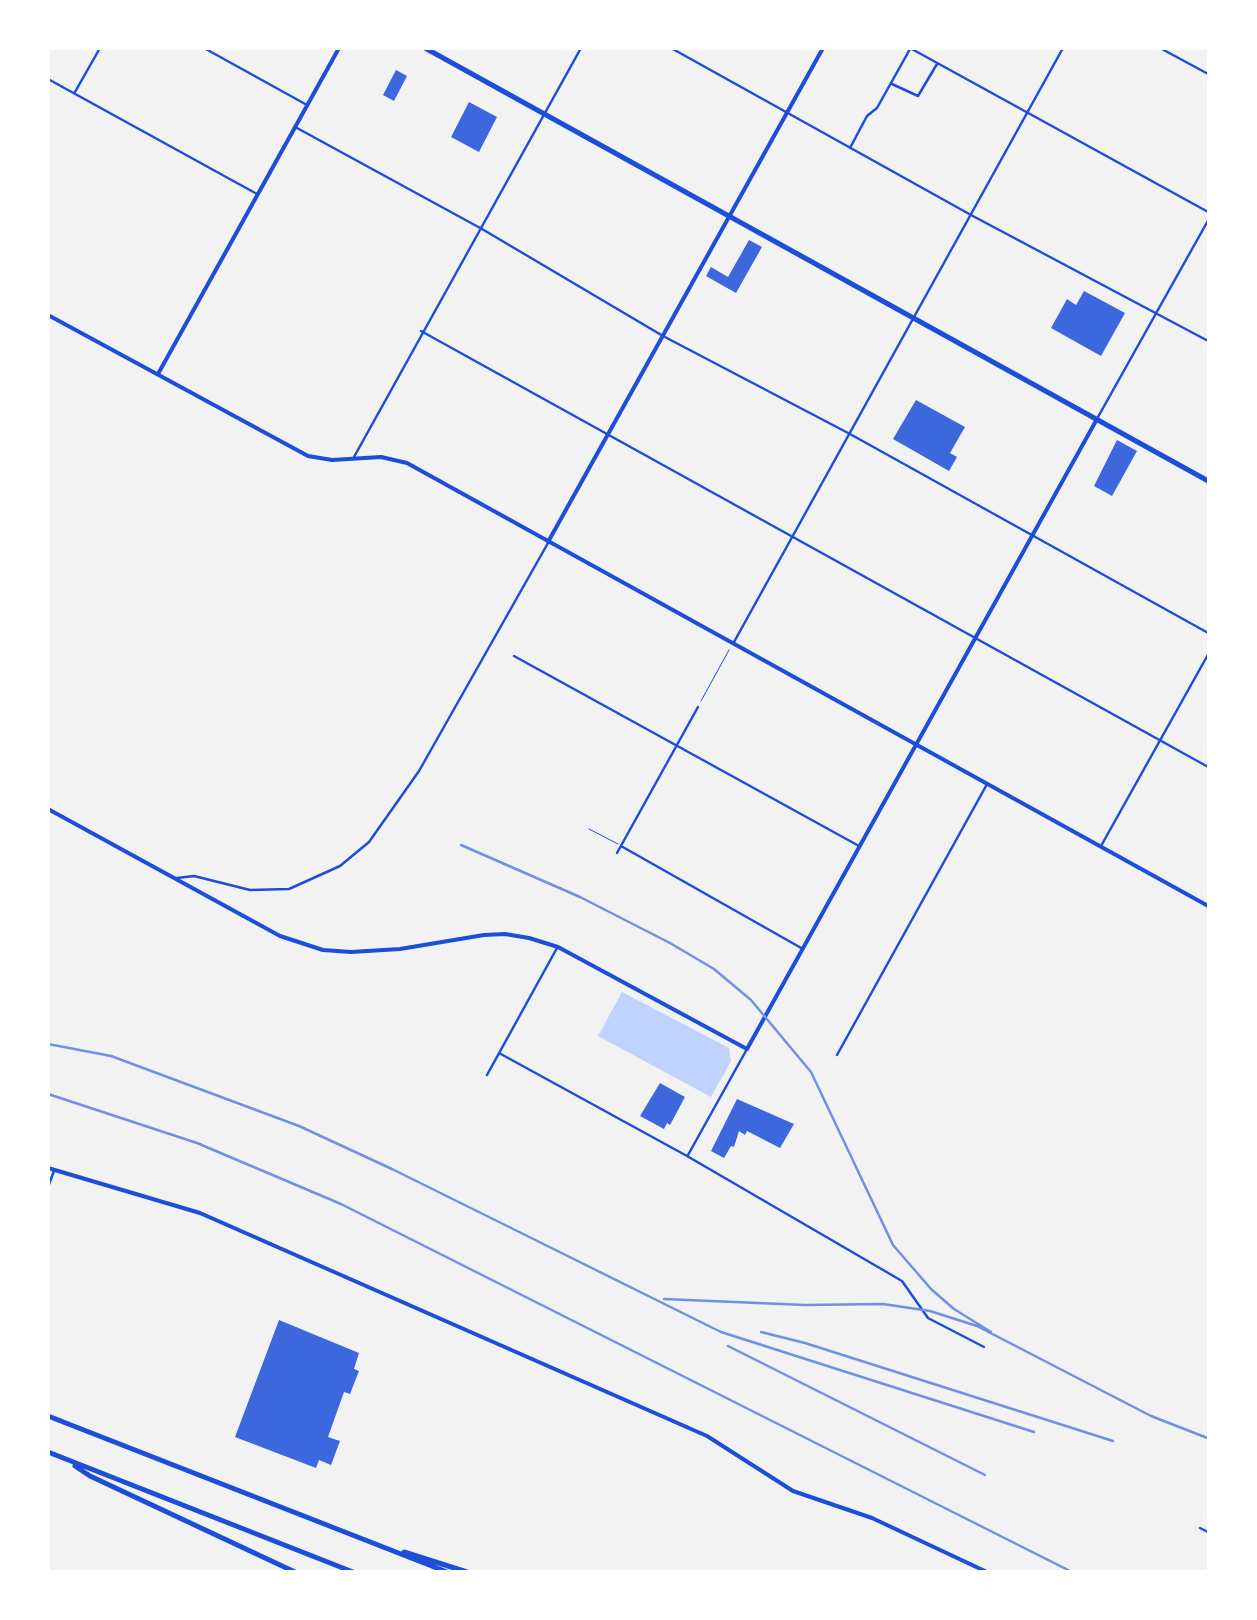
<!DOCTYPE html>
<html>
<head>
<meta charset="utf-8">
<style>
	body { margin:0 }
	#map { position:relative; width:1257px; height:1620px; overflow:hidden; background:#f2f2f2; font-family:Poppins,sans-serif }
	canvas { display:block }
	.frame { position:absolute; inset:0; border:50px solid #fff; pointer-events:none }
</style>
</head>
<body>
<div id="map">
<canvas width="1257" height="1620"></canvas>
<div class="frame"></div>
</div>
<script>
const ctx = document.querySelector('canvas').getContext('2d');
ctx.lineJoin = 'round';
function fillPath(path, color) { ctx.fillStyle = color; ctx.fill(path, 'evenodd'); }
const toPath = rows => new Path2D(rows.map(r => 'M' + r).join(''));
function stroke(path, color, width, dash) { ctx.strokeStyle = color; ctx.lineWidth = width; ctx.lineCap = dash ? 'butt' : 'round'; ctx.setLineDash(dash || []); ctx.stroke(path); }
const water = toPath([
	[622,992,729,1048,731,1061,711,1097,598,1036]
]);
const building = toPath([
	[396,70,407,76,394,101,383,95],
	[469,102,497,117,479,152,451,137],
	[749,240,762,247,736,293,706,276,711,267,728,277],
	[1084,291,1125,313,1101,356,1051,328,1067,299,1076,305],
	[916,400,965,427,950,453,957,457,949,471,893,439],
	[1117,440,1137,451,1112,496,1094,486],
	[660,1083,685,1097,670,1125,667,1123,664,1129,640,1116],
	[737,1099,794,1124,780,1148,747,1131,745,1135,739,1131,734,1147,731,1146,724,1158,711,1151],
	[279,1320,359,1353,354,1369,359,1371,350,1394,344,1392,328,1437,340,1441,331,1465,319,1460,316,1468,235,1437]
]);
const path = toPath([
	[701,701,729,650]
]);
const service = toPath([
	[589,829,618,844]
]);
const minor = toPath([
	[204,48,307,105],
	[671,48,971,215,1210,342],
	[910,48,1210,213],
	[1160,48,1210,75],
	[48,79,257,194],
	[892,84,918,96,937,64],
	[75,92,100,48],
	[297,128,482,229,663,336,850,434,1210,634],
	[850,148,867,116,877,108,910,49],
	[421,331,1210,768],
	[1098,417,1210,217],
	[354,457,581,48],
	[734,642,1063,48],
	[514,656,859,846],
	[621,846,803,949],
	[1101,846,1210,651],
	[617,853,698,707],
	[177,878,194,876,250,890,289,889,340,866,369,842,419,771,548,543],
	[499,1053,687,1156,902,1281,928,1318,984,1347],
	[837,1055,986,786],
	[487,1075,557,948],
	[688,1155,747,1049],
	[48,1187,54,1171],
	[1200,1528,1210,1533]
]);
const tertiary = toPath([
	[48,315,308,456,332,460,381,457,407,463,1210,907],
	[158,374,339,48],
	[548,542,823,48],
	[48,809,280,936,323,950,351,952,400,949,484,935,505,934,529,938,558,947,747,1049,1097,419],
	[48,1168,200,1213,707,1436,793,1491,872,1518,987,1572]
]);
const primary = toPath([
	[425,48,1210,482]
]);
const motorway = toPath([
	[48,1416,447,1572],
	[48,1452,353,1572],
	[75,1466,90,1476,295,1572],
	[404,1552,467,1572]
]);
const rail = toPath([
	[461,845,580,897,670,943,714,969,751,1000,811,1072,893,1245,931,1289,954,1309,991,1332],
	[48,1044,111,1056,299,1126,392,1169,721,1332,1034,1432],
	[48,1094,197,1143,341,1204,1072,1572],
	[664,1299,805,1305,883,1304,930,1311,977,1326,1151,1416,1210,1439],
	[761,1332,805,1343,1113,1441],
	[728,1346,985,1475]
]);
fillPath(water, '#bfd3fe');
fillPath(building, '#3d67dc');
stroke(path, '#1d4ed8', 1);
stroke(service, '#1d4ed8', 1);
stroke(minor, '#1d4ed8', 2.5);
stroke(tertiary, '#1d4ed8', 4);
stroke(primary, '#1d4ed8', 5);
stroke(motorway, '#1d4ed8', 5);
stroke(rail, '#7290e2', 2.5);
</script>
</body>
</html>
